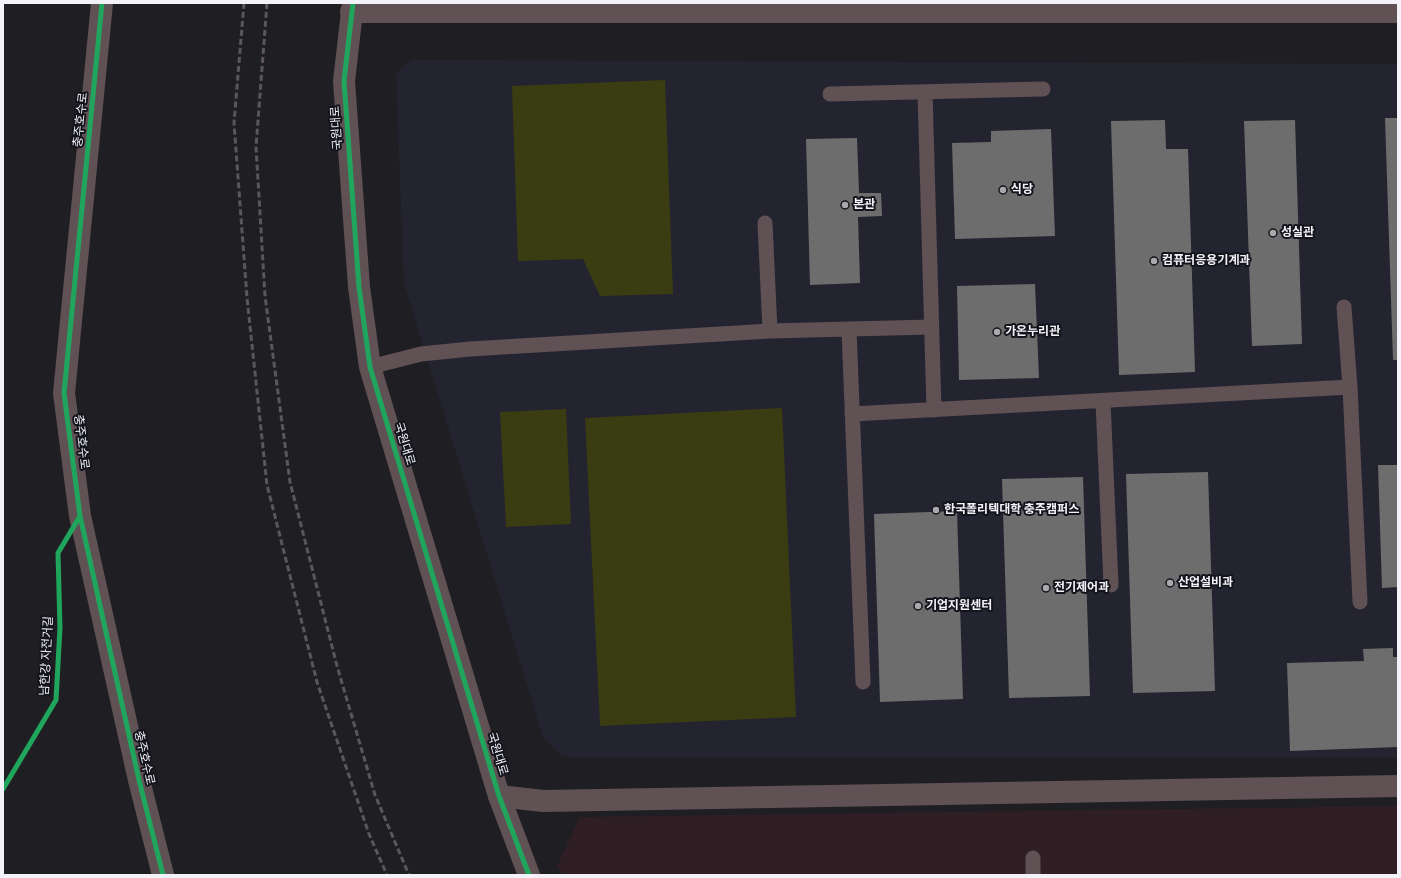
<!DOCTYPE html>
<html>
<head>
<meta charset="utf-8">
<style>
	body { margin:0 }
	#map { position:relative; width:1401px; height:878px; overflow:hidden; background:#1f1f23; font-family:"Archivo Narrow",sans-serif }
	canvas { display:block }
	.frame { position:absolute; inset:0; border:4px solid #f2f2f8; pointer-events:none }
</style>
</head>
<body>
<div id="map">
<canvas width="1401" height="878"></canvas>
<div class="frame"></div>
</div>
<script>
const ctx = document.querySelector('canvas').getContext('2d');
ctx.lineJoin = 'round';
function fillPath(path, color) { ctx.fillStyle = color; ctx.fill(path, 'evenodd'); }
const toPath = rows => new Path2D(rows.map(r => 'M' + r).join(''));
function stroke(path, color, width, dash) { ctx.strokeStyle = color; ctx.lineWidth = width; ctx.lineCap = dash ? 'butt' : 'round'; ctx.setLineDash(dash || []); ctx.stroke(path); }
function write(font, color, halo, rows, align = 'center') {
  ctx.font = font + ' "Archivo Narrow","Noto Sans KR",sans-serif'; ctx.lineWidth = 4; ctx.setLineDash([]); ctx.textBaseline = 'middle'; ctx.strokeStyle = halo; ctx.fillStyle = color; for (const [text, x, y, turn = 0] of rows) {
    ctx.save(); ctx.translate(x, y); ctx.rotate((+turn || 0) * Math.PI / 180); ctx.textAlign = isNaN(turn) ? turn : align; if (halo) ctx.strokeText(text, 0, 0); ctx.fillText(text, 0, 0); ctx.restore();
  }
}
const industrial = toPath([
	[1398,806,1398,875,563,875,557,866,580,817]
]);
const built = toPath([
	[412,60,1398,64,1398,758,563,757,543,737,404,283,396,73]
]);
const green = toPath([
	[665,80,673,294,600,296,583,259,518,261,512,86],
	[782,408,796,717,600,726,585,418],
	[566,409,571,524,506,527,500,412]
]);
const building = toPath([
	[1385,118,1398,118,1398,360,1393,360],
	[1165,120,1166,149,1188,149,1195,372,1119,375,1111,121],
	[1295,120,1302,344,1252,346,1244,121],
	[1051,129,1055,236,955,239,952,143,991,142,991,131],
	[857,138,859,193,881,193,882,216,858,217,860,283,810,285,806,139],
	[1035,284,1039,378,959,380,957,286],
	[1378,465,1398,465,1398,587,1382,588],
	[1208,472,1215,691,1133,693,1126,474],
	[1083,477,1090,696,1009,698,1002,479],
	[957,511,963,699,880,702,874,514],
	[1393,648,1393,657,1398,657,1398,747,1290,751,1287,663,1364,661,1363,649]
]);
const service = toPath([
	[925,92,934,410],
	[830,94,1043,89],
	[765,223,770,331],
	[1344,307,1350,387,1360,602],
	[849,330,863,682],
	[370,367,421,354,470,349,770,331,931,327],
	[1103,401,1111,585],
	[852,414,1350,387],
	[1033,875,1033,858]
]);
const minor = toPath([
	[102,3,64,393,80,516,139,780,163,875],
	[499,796,543,801,1398,786]
]);
const tertiary = toPath([
	[353,3,344,81,359,287,370,367,499,796,529,875],
	[351,12,1398,12]
]);
const rail = toPath([
	[244,3,234,123,247,298,267,485,317,682,369,834,387,875],
	[267,3,256,147,265,296,290,482,337,666,375,795,409,875]
]);
const cycleway = toPath([
	[102,3,64,393,80,516,139,780,163,875],
	[353,3,344,81,359,287,370,367,499,796,529,875],
	[3,789,56,700,60,628,58,553,80,516]
]);
const markers = [
	[1003,190,4,"#a8a8ad"],
	[845,205,4,"#a8a8ad"],
	[1273,233,4,"#a8a8ad"],
	[1154,261,4,"#a8a8ad"],
	[997,332,4,"#a8a8ad"],
	[936,510,4,"#a8a8ad"],
	[1170,583,4,"#a8a8ad"],
	[1046,588,4,"#a8a8ad"],
	[918,606,4,"#a8a8ad"]
];
const streetNames = [
	["충주호수로",81,120,-84],
	["국원대로",337,128,-94],
	["충주호수로",81,442,83],
	["국원대로",404,444,73],
	["남한강 자전거길",47,656,-87],
	["국원대로",497,754,73],
	["충주호수로",144,758,77]
];
const poiNames = [
	["식당",1011,190],
	["본관",853,205],
	["성실관",1281,233],
	["컴퓨터응용기계과",1162,261],
	["가온누리관",1005,332],
	["한국폴리텍대학 충주캠퍼스",944,510],
	["산업설비과",1178,583],
	["전기제어과",1054,588],
	["기업지원센터",926,606]
];
fillPath(industrial, '#2f1f24');
fillPath(built, '#242431');
fillPath(green, '#3a3c12');
fillPath(building, '#6e6d6d');
stroke(service, '#605155', 15);
stroke(minor, '#605155', 22);
stroke(tertiary, '#605155', 22);
stroke(rail, '#5c565a', 3, [6, 3]);
stroke(cycleway, '#20a55d', 5);
for (const [x, y, r, color] of markers) { const dot = new Path2D(); dot.arc(x, y, r, 0, 2 * Math.PI); ctx.fillStyle = color; ctx.fill(dot); stroke(dot, '#14141c', 1.5); }
write('12px', '#f2f2f8', '#14141c', streetNames);
write('bold 12px', '#f2f2f8', '#14141c', poiNames, 'left');
</script>
</body>
</html>
